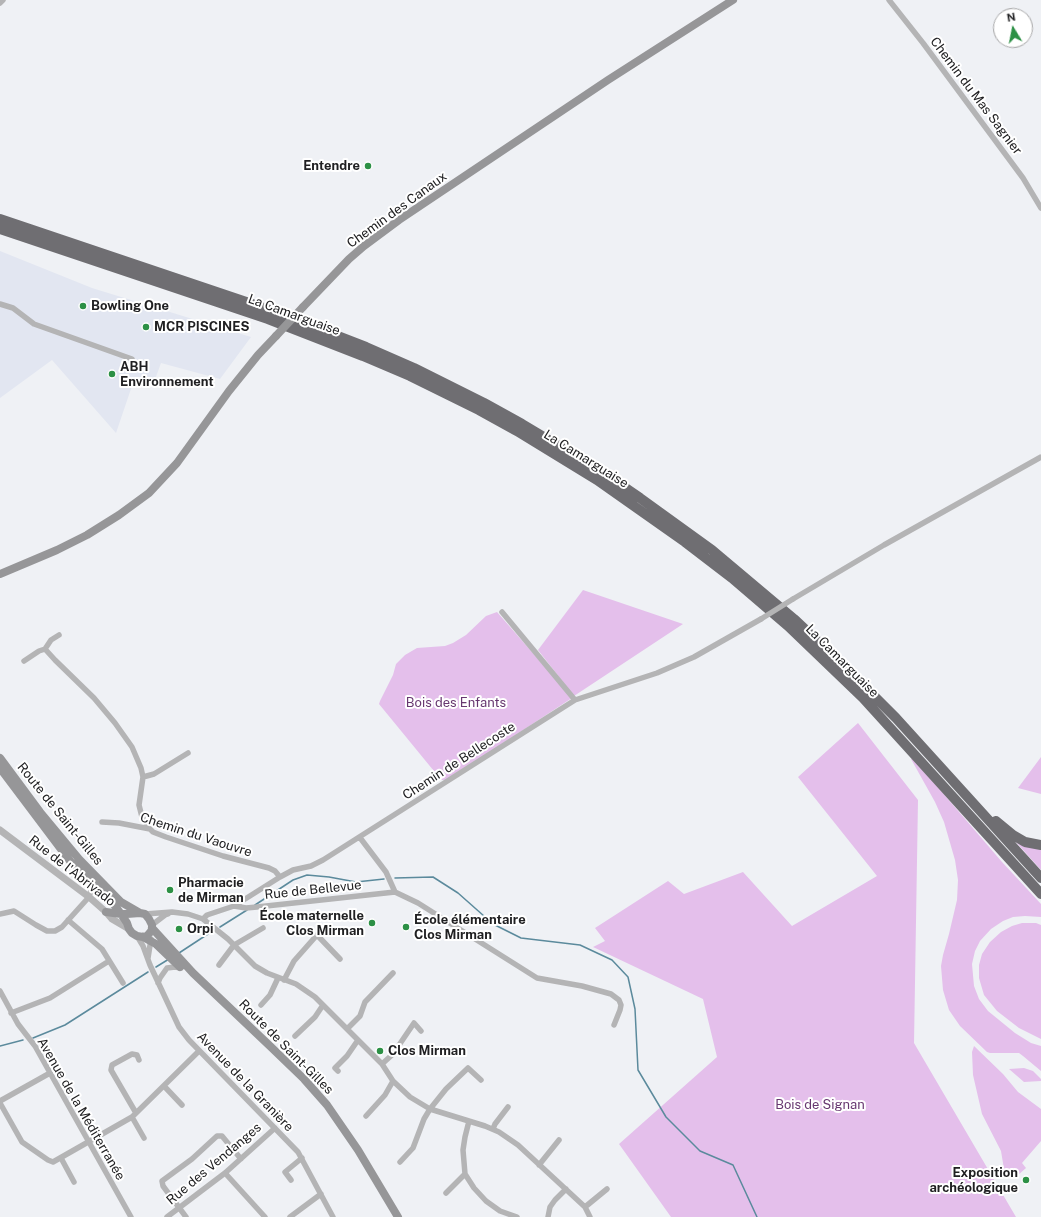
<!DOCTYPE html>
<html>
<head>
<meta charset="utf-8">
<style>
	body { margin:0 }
	#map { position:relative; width:1041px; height:1217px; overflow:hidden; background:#eff1f5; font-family:"Public Sans",sans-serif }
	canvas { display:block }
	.north { position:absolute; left:993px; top:8px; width:40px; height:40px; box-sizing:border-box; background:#fff; border:1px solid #a6a6a7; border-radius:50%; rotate:350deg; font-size:11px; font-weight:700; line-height:16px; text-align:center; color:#202022 }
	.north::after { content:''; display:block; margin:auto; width:14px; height:18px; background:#2c9045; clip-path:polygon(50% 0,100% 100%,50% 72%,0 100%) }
</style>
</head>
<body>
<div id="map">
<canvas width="1041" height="1217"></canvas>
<div class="north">N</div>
</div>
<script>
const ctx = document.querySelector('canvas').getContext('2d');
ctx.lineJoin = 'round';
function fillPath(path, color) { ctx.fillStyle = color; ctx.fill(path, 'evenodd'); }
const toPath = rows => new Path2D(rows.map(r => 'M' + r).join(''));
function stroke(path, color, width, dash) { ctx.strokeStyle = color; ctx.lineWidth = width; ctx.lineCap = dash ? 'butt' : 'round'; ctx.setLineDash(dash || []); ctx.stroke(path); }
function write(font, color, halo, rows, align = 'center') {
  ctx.font = font + ' "Public Sans",sans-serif'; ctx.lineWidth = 4; ctx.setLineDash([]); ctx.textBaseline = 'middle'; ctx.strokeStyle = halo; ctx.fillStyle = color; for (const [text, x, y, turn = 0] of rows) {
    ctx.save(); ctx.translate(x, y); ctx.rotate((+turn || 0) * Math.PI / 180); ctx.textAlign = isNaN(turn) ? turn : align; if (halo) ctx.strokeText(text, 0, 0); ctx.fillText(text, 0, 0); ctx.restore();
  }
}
const built = toPath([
	[0,251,92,288,251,337,220,379,161,363,153,385,134,380,116,433,52,360,0,398]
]);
const green = toPath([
	[583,590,683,624,574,696,538,650],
	[497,612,572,698,447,780,442,780,438,776,379,704,380,701,393,675,396,664,405,655,417,648,445,646,453,643,466,635,486,616],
	[858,723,918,800,914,1043,1016,1217,671,1217,619,1144,717,1057,703,999,593,947,605,941,595,928,668,881,684,894,743,872,792,926,877,876,798,777],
	[1041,757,1041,794,1018,788],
	[911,759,912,759,935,784,1002,862,1041,904,1041,917,1025,916,1013,917,1003,921,991,929,980,941,975,951,972,964,974,986,979,999,988,1011,1015,1033,1031,1043,1041,1046,1041,1071,1023,1056,1019,1053,990,1053,987,1052,960,1026,949,1010,943,990,941,966,943,955,949,934,957,900,958,880,955,860,944,822,935,802],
	[1015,841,1041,848,1041,870],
	[1022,923,1036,923,1041,925,1041,1039,1019,1028,997,1011,984,995,979,978,979,965,982,954,990,942,1001,932,1012,926],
	[974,1046,1003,1074,1018,1092,1041,1109,1041,1141,1022,1163,1026,1168,1017,1176,1005,1175,1001,1151,982,1114,973,1075,972,1052],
	[1024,1068,1033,1071,1041,1079,1041,1081,1024,1082,1009,1069]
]);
const stream = toPath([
	[395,878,433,877,458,893,493,924,521,938,580,945,612,960,628,977,635,1009,638,1070,666,1117,700,1151,733,1165,757,1217],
	[255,905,293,880,307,875,329,877,356,882,384,879],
	[220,927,247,910],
	[179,953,211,932],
	[156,967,169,959],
	[33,1038,65,1025,148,972],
	[0,1046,23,1040]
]);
const minor = toPath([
	[889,0,923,43,1023,178,1041,208],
	[0,3,3,0],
	[0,304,13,308,34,324,132,359],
	[793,599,884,545,1041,457],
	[502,612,575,700],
	[45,649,51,640,59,635],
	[24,661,39,651,45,649,55,660,94,698,115,723,132,747,141,768,143,777,139,805,142,817,150,829],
	[143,777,154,774,188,753],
	[102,822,119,823,150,829,153,832,166,837,223,856,269,868,275,871,280,877],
	[358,838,361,839,386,872,395,892,418,903,537,978,582,986,611,994,619,1000,621,1005,620,1010,614,1025],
	[234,906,246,908,257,907,395,892],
	[0,914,14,911,36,925,47,931,55,931,62,927,89,897,93,883],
	[145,914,172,912,188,914,203,919,228,939,255,966,267,973,296,984,315,997,382,1064,393,1081,410,1097,430,1109,485,1126,499,1132,518,1145,585,1207,590,1217],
	[203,919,207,915,234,906,280,877,293,870,311,866,323,860,575,700,657,673,694,657,761,619],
	[68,920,102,949,123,983],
	[152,925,165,915,168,914],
	[137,936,143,946,150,965,179,1027,189,1040,298,1152,333,1217],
	[148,958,151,939],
	[219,965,234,945,263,928],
	[284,980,294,961,317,935,340,959],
	[158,983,160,978,167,968,175,967,181,968],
	[0,991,18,1024,35,1046,131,1217],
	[261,1005,270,995,278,978],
	[11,1013,50,998,109,961],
	[347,1029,360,1016,365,1002,393,973],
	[295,1036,315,1017,323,1005],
	[382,1064,393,1054,414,1023,421,1031],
	[338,1071,335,1068,347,1056,358,1040],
	[164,1086,182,1105],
	[0,1101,50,1073],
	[0,1103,22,1142,48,1160,53,1162,132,1117,199,1051],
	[136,1113,111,1070,112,1065,132,1054,137,1055,139,1060],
	[366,1116,385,1095,393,1081],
	[132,1117,144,1138],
	[469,1121,465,1137,463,1150,465,1174,474,1188,486,1201,500,1211,517,1217],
	[493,1129,495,1124,508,1107],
	[61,1158,74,1182],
	[400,1162,413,1148,424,1119,430,1109,446,1089,468,1068,481,1080],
	[539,1165,559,1140],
	[225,1173,265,1217],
	[291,1180,285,1172,302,1158],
	[446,1193,465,1174],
	[585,1207,607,1189],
	[167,1217,225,1173,275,1128],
	[186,1217,163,1186,162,1181,192,1159,217,1136,222,1136,241,1159],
	[290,1217,321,1194],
	[548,1217,550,1207,555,1200,566,1189]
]);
const tertiary = toPath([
	[0,830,89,897,106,912,112,919,129,929]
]);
const secondary = toPath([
	[303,307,349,259,364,246,399,220,608,80,733,0],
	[0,574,57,550,87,535,119,515,149,493,177,463,229,391,258,355,276,336],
	[0,758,40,812,79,859,121,902,140,913],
	[0,768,70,861,116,907,121,914,127,923,129,929,132,933,137,936,143,937,147,936,152,930,152,925,149,919,145,914,140,913,127,914,121,914,106,912],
	[152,928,193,973,271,1047,304,1079,327,1105,358,1150,398,1217],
	[143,937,156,944,180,967]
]);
const motorway = toPath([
	[0,219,273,311,366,347,414,368,484,403,522,424,599,470,640,498,712,550,794,619,848,670,896,718,1041,878],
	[0,229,268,319,363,356,410,376,479,410,517,431,597,480,685,542,732,578,788,626,863,698,1041,894],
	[996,821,1013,835,1025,842,1041,845]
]);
const minorBridge = toPath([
	[761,619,793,599]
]);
const secondaryBridge = toPath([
	[276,336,303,307]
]);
const markers = [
	[368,166,4,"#2c9045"],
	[83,306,4,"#2c9045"],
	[146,327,4,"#2c9045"],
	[112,374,4,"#2c9045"],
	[170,890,4,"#2c9045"],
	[372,923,4,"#2c9045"],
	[406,927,4,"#2c9045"],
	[179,929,4,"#2c9045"],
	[380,1051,4,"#2c9045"],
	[1026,1180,4,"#2c9045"]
];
const streetNames = [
	["Chemin du Mas Sagnier",976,96,53],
	["Chemin des Canaux",397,210,-36],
	["La Camarguaise",294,315,20],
	["La Camarguaise",586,459,32],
	["La Camarguaise",842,661,45],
	["Chemin de Bellecoste",459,761,-33],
	["Route de Saint-Gilles",60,814,51],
	["Chemin du Vaouvre",196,835,18],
	["Rue de l'Abrivado",72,871,38],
	["Rue de Bellevue",313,890,-6],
	["Route de Saint-Gilles",286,1047,45],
	["Avenue de la Granière",245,1082,46],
	["Avenue de la Méditerranée",81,1109,60],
	["Rue des Vendanges",214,1164,-40]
];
const poiNames = [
	["Entendre",360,166,"right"],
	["Bowling One",91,306],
	["MCR PISCINES",154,327],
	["ABH",120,367],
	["Environnement",120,382],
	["Pharmacie",178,883],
	["de Mirman",178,898],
	["École maternelle",364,916,"right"],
	["Clos Mirman",364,931,"right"],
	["École élémentaire",414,920],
	["Clos Mirman",414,935],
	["Orpi",187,929],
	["Clos Mirman",388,1051],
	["Exposition",1018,1173,"right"],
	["archéologique",1018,1188,"right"]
];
const parkNames = [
	["Bois des Enfants",456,703],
	["Bois de Signan",820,1105]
];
fillPath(built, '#e2e6f1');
fillPath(green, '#e4bfeb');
stroke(stream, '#5b8a9c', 1.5);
stroke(minor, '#b4b4b5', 5.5);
stroke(tertiary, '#b4b4b5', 7);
stroke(secondary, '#969698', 8);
stroke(motorway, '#6f6e72', 10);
stroke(minorBridge, '#b4b4b5', 5.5);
stroke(secondaryBridge, '#969698', 8);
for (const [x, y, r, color] of markers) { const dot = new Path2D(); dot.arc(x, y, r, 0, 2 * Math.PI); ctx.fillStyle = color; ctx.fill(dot); stroke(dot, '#fff', 1.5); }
write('13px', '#202022', '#fff', streetNames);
write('bold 13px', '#202022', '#fff', poiNames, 'left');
write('13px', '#673770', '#fff', parkNames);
</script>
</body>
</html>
